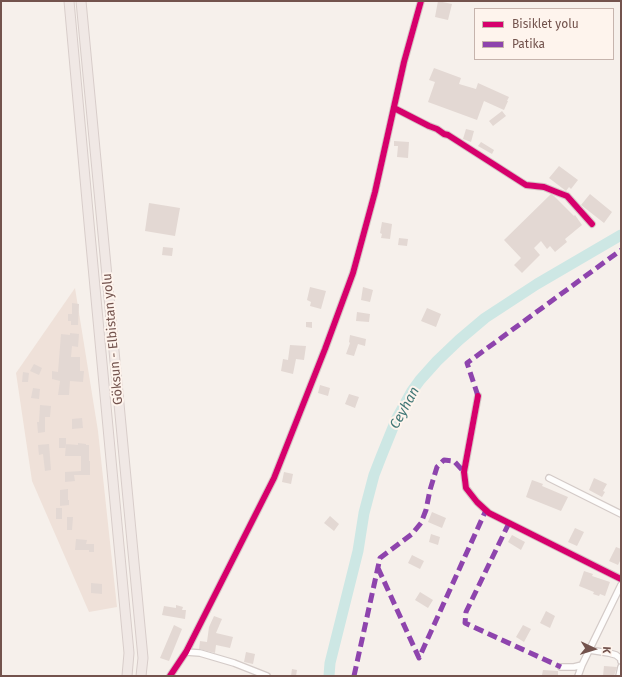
<!DOCTYPE html>
<html>
<head>
<meta charset="utf-8">
<style>
	body { margin:0 }
	#map { position:relative; width:622px; height:677px; overflow:hidden; background:#f6f0eb; font-family:"Fira Sans",sans-serif }
	canvas { display:block }
	.frame { position:absolute; inset:0; border:2px solid #73534d; pointer-events:none }
	.legend { position:absolute; left:474px; top:8px; width:140px; height:52px; box-sizing:border-box; background:#fef4ed; border:1px solid #c6b4ad; margin:0; padding:5px 7px; list-style:none; font-size:12px; color:#73534d }
	.legend li { display:flex; align-items:center; gap:8px; height:20px }
	.legend b { width:20px; border:1px solid #c6b4ad }
	.north { position:absolute; left:574px; top:629px; width:40px; height:40px; -webkit-text-stroke:3px #fef4ed; paint-order:stroke; rotate:94deg; font-size:11px; font-weight:700; line-height:16px; text-align:center; color:#73534d }
	.north::after { content:''; display:block; margin:auto; width:14px; height:18px; background:#73534d; clip-path:polygon(50% 0,100% 100%,50% 72%,0 100%) }
</style>
</head>
<body>
<div id="map">
<canvas width="622" height="677"></canvas>
<div class="frame"></div>
<ul class="legend">
<li><b style="height:5px;background:#d6006c"></b>Bisiklet yolu</li>
<li><b style="height:5px;background:#8e44ad"></b>Patika</li>
</ul>
<div class="north">K</div>
</div>
<script>
const ctx = document.querySelector('canvas').getContext('2d');
ctx.lineJoin = 'round';
function fillPath(path, color) { ctx.fillStyle = color; ctx.fill(path, 'evenodd'); }
const toPath = rows => new Path2D(rows.map(r => 'M' + r).join(''));
function stroke(path, color, width, dash) { ctx.strokeStyle = color; ctx.lineWidth = width; ctx.lineCap = dash ? 'butt' : 'round'; ctx.setLineDash(dash || []); ctx.stroke(path); }
function write(font, color, halo, rows, align = 'center') {
  ctx.font = font + ' "Fira Sans",sans-serif'; ctx.lineWidth = 4; ctx.setLineDash([]); ctx.textBaseline = 'middle'; ctx.strokeStyle = halo; ctx.fillStyle = color; for (const [text, x, y, turn = 0] of rows) {
    ctx.save(); ctx.translate(x, y); ctx.rotate((+turn || 0) * Math.PI / 180); ctx.textAlign = isNaN(turn) ? turn : align; if (halo) ctx.strokeText(text, 0, 0); ctx.fillText(text, 0, 0); ctx.restore();
  }
}
const residential = toPath([
	[75,288,98,431,117,607,89,612,32,481,16,373]
]);
const river = toPath([
	[329,676,330,663,358,551,364,513,374,475,381,457,396,420,412,391,420,380,437,361,459,340,485,318,537,284,621,235]
]);
const building = toPath([
	[438,1,452,4,448,20,435,17],
	[434,68,461,78,459,84,476,89,478,83,509,97,507,101,508,101,504,110,484,101,477,120,428,102,435,82,429,80],
	[502,111,506,116,493,126,489,121],
	[466,129,474,131,471,142,463,139],
	[394,141,409,142,408,158,397,157,398,146,394,146],
	[481,142,494,150,492,154,478,146],
	[559,166,578,180,571,189,569,187,566,191,549,178],
	[551,194,554,196,574,216,575,215,582,225,565,239,567,242,555,252,550,246,547,249,541,241,534,248,540,255,522,273,514,265,521,258,504,240],
	[590,194,612,212,604,223,581,205],
	[149,203,180,208,175,236,145,231],
	[382,222,392,224,390,239,381,238,382,234,380,233],
	[399,238,408,239,407,246,398,245],
	[163,247,173,248,172,256,162,255],
	[310,287,326,291,321,309,310,306,311,302,307,300],
	[363,287,373,290,370,302,361,300],
	[72,303,79,304,78,325,71,325,71,321,68,321,68,314,72,314],
	[427,308,441,314,436,327,421,321],
	[357,312,370,314,369,322,356,321],
	[306,322,312,322,312,328,306,327],
	[70,333,79,334,78,347,72,346,71,357,80,357,80,371,84,371,83,382,70,381,69,395,58,395,60,381,52,379,52,371,58,372,61,334,70,335],
	[350,335,366,339,365,346,358,344,354,356,346,354,350,343,349,342],
	[290,345,306,346,304,360,296,359,293,374,281,371,283,359,288,360],
	[34,364,42,368,39,375,30,371],
	[23,372,29,373,28,382,22,382],
	[320,385,330,388,328,396,318,393],
	[33,388,40,389,39,399,31,398],
	[349,394,359,397,355,408,345,404],
	[40,405,51,406,50,417,45,417,45,432,38,433,37,422,39,422],
	[82,418,83,428,72,429,72,419],
	[59,438,66,438,66,448,59,448],
	[78,443,86,444,86,445,89,445,89,461,90,461,90,475,74,475,75,481,65,482,65,472,81,471,81,456,65,456,66,444,78,445],
	[49,444,51,470,45,471,43,454,39,455,38,445],
	[284,472,293,474,291,484,282,482],
	[594,478,607,484,603,491,605,492,602,497,589,490],
	[532,480,543,484,542,486,568,497,561,511,526,497],
	[68,489,68,500,69,500,69,505,60,506,60,490],
	[56,508,62,508,62,519,56,519],
	[432,512,446,518,442,528,428,522],
	[330,516,339,524,334,531,324,523],
	[67,517,73,517,72,530,67,530],
	[575,528,584,532,577,546,568,542],
	[431,534,440,537,438,545,429,542],
	[512,535,525,542,521,550,508,542],
	[76,539,87,540,86,544,94,544,94,552,89,552,89,550,75,550],
	[616,547,621,549,621,559,618,565,609,561],
	[412,555,424,561,420,569,408,563],
	[584,571,593,574,592,576,610,582,605,596,600,594,599,596,593,594,594,592,579,586],
	[91,583,102,584,102,594,91,593],
	[420,592,433,600,428,608,415,600],
	[176,605,183,607,182,610,186,610,185,619,162,615,164,606,176,608],
	[546,611,555,616,550,628,540,623],
	[214,616,222,619,216,633,233,637,230,648,216,645,215,653,199,649,200,641,207,642,209,627],
	[174,625,182,629,169,661,160,658],
	[523,625,531,629,524,642,516,637],
	[246,652,255,654,253,664,244,662],
	[604,666,617,667,614,676,603,676],
	[292,669,297,670,296,676,291,676],
	[543,670,558,671,558,676,545,676,545,675,542,675]
]);
const minor = toPath([
	[394,108,429,126,437,129,444,134,448,135,526,185,544,187,559,193,567,196,592,224],
	[478,396,464,472,466,488,477,502,489,513,621,579],
	[549,478,621,514],
	[589,650,609,653,616,655,621,659,621,661],
	[186,652,200,653,234,663,267,676],
	[561,667,574,667,582,665,621,585],
	[170,676,186,652,274,478,325,349,353,273,375,192,404,62,421,1],
	[578,676,582,665],
	[619,676,621,667]
]);
const trunk = toPath([
	[69,1,90,234,129,653,127,676],
	[81,1,143,658,141,676]
]);
const quiet = toPath([
	[478,396,467,363,621,250],
	[509,523,466,612,465,623,561,667],
	[378,568,419,658,486,510],
	[354,676,380,558,412,534,421,523,426,510,430,490,437,467,444,460,454,461,464,472]
]);
const cycleway = toPath([
	[394,108,429,126,437,129,444,134,448,135,526,185,544,187,559,193,567,196,592,224],
	[478,396,464,472,466,488,477,502,489,513,621,579],
	[170,676,186,652,274,478,325,349,353,273,375,192,404,62,421,1]
]);
const streetNames = [
	["Göksun - Elbistan yolu",113,339,-95]
];
const waterNames = [
	["Ceyhan",405,408,-61]
];
fillPath(residential, '#efe1d9');
stroke(river, '#cde7e4', 11);
fillPath(building, '#e3d8d3');
stroke(minor, '#d4cbc8', 8);
stroke(trunk, '#d8cdca', 11);
stroke(minor, '#fefdfc', 5.5);
stroke(trunk, '#f0e8e5', 9);
stroke(quiet, '#8e44ad', 5, [10, 5]);
stroke(cycleway, '#d6006c', 6);
write('13px', '#73534d', '#fef4ed', streetNames);
write('italic 14px', '#417776', '#fef4ed', waterNames);
</script>
</body>
</html>
